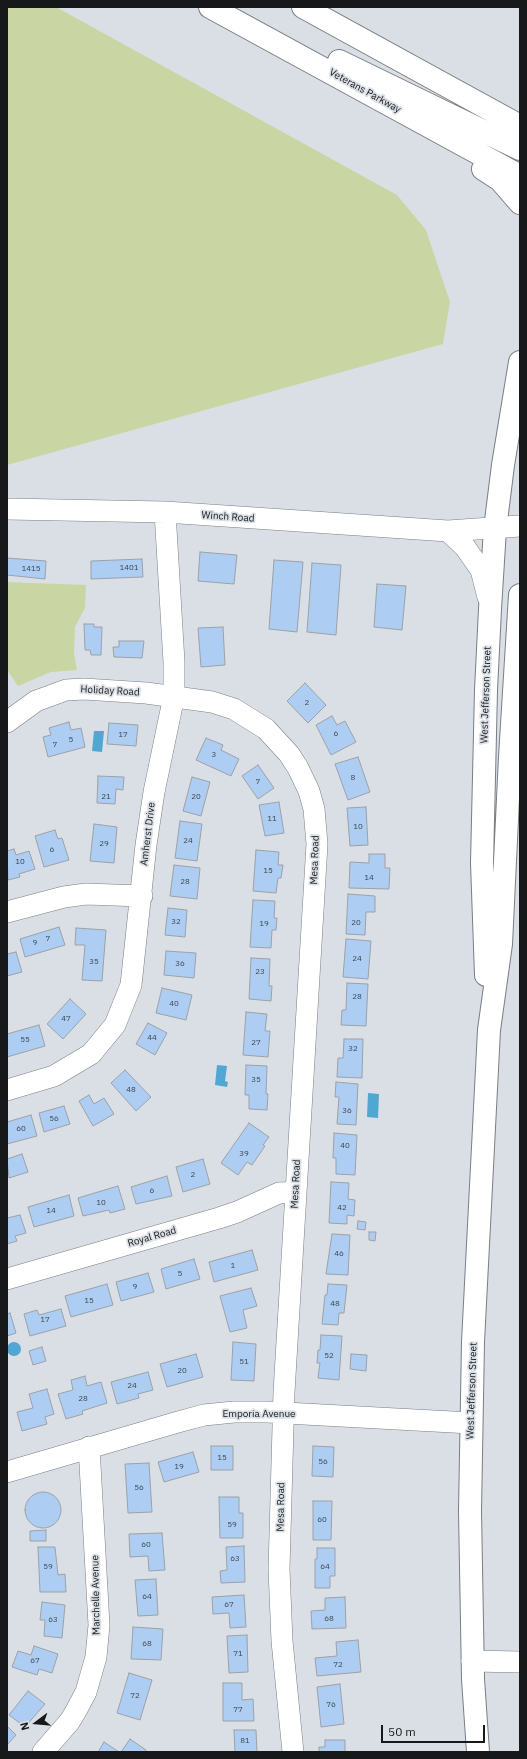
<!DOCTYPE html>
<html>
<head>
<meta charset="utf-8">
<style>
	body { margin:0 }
	#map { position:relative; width:527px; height:1759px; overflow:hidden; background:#dadfe6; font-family:"IBM Plex Sans",sans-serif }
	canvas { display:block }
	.frame { position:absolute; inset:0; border:8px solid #16181a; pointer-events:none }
	.north { position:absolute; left:16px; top:1703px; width:40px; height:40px; -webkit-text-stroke:3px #dadfe6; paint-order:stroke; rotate:254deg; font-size:11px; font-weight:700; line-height:16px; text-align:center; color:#16181a }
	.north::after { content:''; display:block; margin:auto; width:14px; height:18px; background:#16181a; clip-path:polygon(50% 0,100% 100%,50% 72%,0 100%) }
	.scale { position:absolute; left:381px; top:1725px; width:104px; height:18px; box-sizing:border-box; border:2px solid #16181a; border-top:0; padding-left:5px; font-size:12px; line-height:14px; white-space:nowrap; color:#16181a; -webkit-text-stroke:3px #dadfe6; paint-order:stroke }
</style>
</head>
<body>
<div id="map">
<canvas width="527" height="1759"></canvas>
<div class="frame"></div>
<div class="north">N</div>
<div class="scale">50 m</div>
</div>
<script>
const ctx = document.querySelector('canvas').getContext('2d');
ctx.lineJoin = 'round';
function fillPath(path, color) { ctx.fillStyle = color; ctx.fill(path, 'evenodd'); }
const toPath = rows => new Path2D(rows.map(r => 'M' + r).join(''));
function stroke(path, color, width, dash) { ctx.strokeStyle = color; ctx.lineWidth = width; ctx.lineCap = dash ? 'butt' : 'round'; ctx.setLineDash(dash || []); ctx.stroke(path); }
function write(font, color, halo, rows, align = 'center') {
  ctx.font = font + ' "IBM Plex Sans",sans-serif'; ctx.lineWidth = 3.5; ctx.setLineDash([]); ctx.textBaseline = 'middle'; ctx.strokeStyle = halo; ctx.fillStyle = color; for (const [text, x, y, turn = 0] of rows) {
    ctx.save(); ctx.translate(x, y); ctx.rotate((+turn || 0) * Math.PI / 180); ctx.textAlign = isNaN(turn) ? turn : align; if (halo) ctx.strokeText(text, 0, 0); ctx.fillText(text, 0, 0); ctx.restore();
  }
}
const green = toPath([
	[7,7,56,7,397,195,426,230,450,302,443,344,7,465],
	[7,582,86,585,85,608,75,627,74,653,77,670,51,672,18,686,7,670]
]);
const water = toPath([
	[94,731,104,731,102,752,92,751],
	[217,1065,227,1066,225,1081,228,1082,227,1087,215,1085],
	[368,1093,379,1094,378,1118,367,1117],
	'7 1349a7 7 0 1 1 14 0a7 7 0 1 1-14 0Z'
]);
const building = toPath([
	[200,552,237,555,234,584,198,581,200,552],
	[7,558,46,561,45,579,7,575,7,558],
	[142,559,143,577,91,579,91,561,142,559],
	[274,560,303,562,297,632,269,629,274,560],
	[312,563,341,565,336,635,307,632,312,563],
	[377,584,406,586,402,630,374,627,377,584],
	[84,624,94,624,94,627,102,627,101,655,91,655,90,650,85,650,84,624],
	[223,627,225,665,201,667,198,628,223,627],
	[119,641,144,641,142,658,114,657,113,647,119,647,119,641],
	[305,683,326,705,308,723,287,701,305,683],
	[332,716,337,725,345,721,356,742,331,755,316,725,332,716],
	[69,722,71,730,81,728,85,747,48,757,43,737,51,735,49,728,69,722],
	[109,723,138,725,136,746,107,744,109,723],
	[206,738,223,745,221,750,239,759,231,776,196,760,206,738],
	[358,757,370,792,348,800,335,764,358,757],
	[258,765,274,788,258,799,242,776,258,765],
	[98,776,124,777,123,790,116,789,115,804,97,803,98,776],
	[192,777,210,782,201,816,183,811,192,777],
	[279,802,284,833,265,836,259,805,279,802],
	[366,807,368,845,350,846,347,808,366,807],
	[180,821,202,824,197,861,175,858,180,821],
	[94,824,117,827,114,863,90,861,94,824],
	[55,830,58,839,62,838,69,860,44,867,35,836,55,830],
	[14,849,16,855,29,851,35,869,19,874,20,877,8,880,7,851,14,849],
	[256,850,279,852,278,865,283,865,281,878,278,878,276,893,253,891,256,850],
	[369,854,385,854,385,868,390,868,389,889,349,888,350,862,369,863,369,854],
	[174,865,200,868,197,899,170,896,174,865],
	[348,894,375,896,375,912,366,912,365,935,346,934,348,894],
	[253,900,275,901,274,918,277,918,276,930,272,930,271,948,250,947,253,900],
	[168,908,187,910,185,937,165,935,168,908],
	[59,927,65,945,25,957,20,939,59,927],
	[76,928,106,930,102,981,82,980,85,945,75,945,76,928],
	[346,939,371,941,368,979,343,977,346,939],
	[166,951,196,953,194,978,164,975,166,951],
	[16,952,22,972,7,976,7,954,16,952],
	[251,958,270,959,269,986,272,986,271,1001,249,999,251,958],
	[347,983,368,984,366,1026,341,1025,342,1010,346,1010,347,983],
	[162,988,192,995,186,1020,156,1013,162,988],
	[70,999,86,1014,63,1039,47,1024,70,999],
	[246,1012,267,1014,265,1031,270,1031,268,1057,243,1055,246,1012],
	[148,1023,167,1033,155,1055,136,1044,148,1023],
	[39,1025,45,1046,7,1057,7,1034,39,1025],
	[344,1039,363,1039,362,1078,337,1077,338,1058,343,1058,344,1039],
	[246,1065,267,1066,266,1094,268,1094,267,1110,249,1109,249,1095,245,1095,246,1065],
	[125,1070,151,1097,136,1111,111,1083,125,1070],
	[336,1082,358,1084,356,1125,337,1124,339,1097,335,1097,336,1082],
	[89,1095,94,1104,104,1098,114,1114,93,1126,79,1101,89,1095],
	[64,1106,70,1124,44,1132,39,1113,64,1106],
	[31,1115,37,1136,7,1144,7,1122,31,1115],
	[249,1123,269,1137,263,1145,265,1146,252,1165,247,1162,238,1175,221,1163,249,1123],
	[334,1133,357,1135,355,1175,336,1174,336,1158,333,1158,334,1133],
	[22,1154,28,1172,9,1178,7,1159,22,1154],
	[203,1159,210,1184,183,1192,176,1167,203,1159],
	[167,1176,172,1196,136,1204,131,1187,167,1176],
	[331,1182,349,1183,348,1199,355,1200,354,1216,347,1215,347,1224,329,1223,331,1182],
	[118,1186,125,1209,110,1213,109,1210,83,1216,78,1198,118,1186],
	[69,1195,74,1216,34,1227,28,1207,69,1195],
	[20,1215,26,1233,15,1236,17,1241,7,1244,7,1218,20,1215],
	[358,1221,366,1222,365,1230,357,1229,358,1221],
	[369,1232,376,1232,375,1241,369,1240,369,1232],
	[332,1234,350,1235,348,1275,326,1274,332,1234],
	[252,1250,258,1270,214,1282,209,1262,252,1250],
	[194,1259,200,1279,166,1289,161,1269,194,1259],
	[148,1273,154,1292,121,1301,116,1282,148,1273],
	[107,1284,113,1305,71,1317,65,1296,107,1284],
	[328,1284,347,1285,344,1313,339,1313,338,1325,322,1324,325,1295,327,1295,328,1284],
	[251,1288,257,1306,243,1310,247,1328,230,1332,220,1296,251,1288],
	[61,1309,66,1326,30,1336,24,1314,37,1310,39,1315,61,1309],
	[10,1313,16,1333,7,1336,7,1314,10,1313],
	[321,1335,342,1336,339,1380,318,1378,320,1363,317,1363,318,1350,320,1350,321,1335],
	[233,1342,256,1344,254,1381,231,1380,233,1342],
	[42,1347,46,1361,33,1365,29,1351,42,1347],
	[196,1354,203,1377,167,1387,160,1364,196,1354],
	[351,1354,367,1355,366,1371,350,1369,351,1354],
	[148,1372,153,1390,138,1394,139,1398,117,1404,111,1382,148,1372],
	[85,1376,87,1386,101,1382,107,1403,82,1411,83,1414,66,1419,58,1394,73,1390,71,1380,85,1376],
	[47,1389,54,1414,45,1417,47,1424,22,1431,17,1412,33,1408,29,1394,47,1389],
	[211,1446,233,1446,233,1470,211,1470,211,1446],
	[313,1446,334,1447,333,1477,312,1476,313,1446],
	[193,1452,199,1472,164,1482,158,1462,193,1452],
	[149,1463,152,1512,128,1513,125,1464,149,1463],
	'25 1510a18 18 0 1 1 36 0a18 18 0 1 1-36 0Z',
	[219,1497,239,1497,239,1513,243,1513,243,1538,220,1538,219,1497],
	[313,1501,332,1501,331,1540,313,1540,313,1501],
	[46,1530,46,1541,30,1541,30,1531,46,1530],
	[162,1533,165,1570,149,1571,148,1556,130,1557,129,1534,162,1533],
	[244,1546,245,1582,221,1583,220,1571,227,1570,226,1547,244,1546],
	[38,1547,55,1547,58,1575,65,1574,66,1592,40,1592,38,1547],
	[317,1548,335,1548,335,1576,330,1576,330,1588,315,1588,315,1559,317,1559,317,1548],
	[156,1579,158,1615,138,1616,135,1580,156,1579],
	[244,1595,246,1627,230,1628,229,1613,213,1614,212,1597,244,1595],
	[345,1597,346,1628,312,1629,311,1611,325,1610,325,1598,345,1597],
	[42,1602,65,1605,62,1638,44,1636,45,1620,40,1620,42,1602],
	[133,1627,163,1629,161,1660,131,1659,133,1627],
	[247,1635,248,1672,229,1673,227,1636,247,1635],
	[358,1640,361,1672,317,1676,315,1658,337,1656,336,1642,358,1640],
	[34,1646,58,1654,52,1673,39,1669,37,1675,12,1667,18,1651,31,1655,34,1646],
	[129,1673,152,1680,140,1720,117,1713,129,1673],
	[223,1683,242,1683,242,1700,253,1699,254,1721,223,1721,223,1683],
	[340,1684,344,1724,321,1727,317,1687,340,1684],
	[28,1691,45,1704,25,1727,9,1715,28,1691],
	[7,1726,16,1735,7,1745,7,1726],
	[234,1730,256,1730,257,1752,235,1752,234,1730],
	[130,1739,146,1750,145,1752,121,1752,130,1739],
	[325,1740,345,1740,345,1752,319,1752,319,1747,325,1747,325,1740],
	[104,1742,119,1752,98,1752,104,1742]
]);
const minor = toPath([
	[7,509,165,512,448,531,520,526],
	[448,531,465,547,481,570,488,597],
	[7,722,36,701,66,690,84,689,146,693,212,702,234,709,266,729,289,754,298,768,309,791,314,809,317,844,284,1392,279,1569,282,1641,293,1752],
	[7,912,64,897,86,894,142,896],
	[7,1090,54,1076,91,1054,115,1025,131,985,146,845,154,792,174,696,174,662,165,512],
	[7,1279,219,1218,237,1212,279,1193,296,1192],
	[7,1472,178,1422,204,1415,234,1412,267,1412,471,1423],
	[472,1661,520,1662],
	[43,1752,70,1721,77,1709,86,1692,96,1657,99,1625,89,1447]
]);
const major = toPath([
	[486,975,482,863,486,690,490,609,495,529,503,465,520,362],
	[478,1752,473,1679,470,1511,473,1342,489,1030,501,944,510,757,520,595]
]);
const highway = toPath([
	[210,7,520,176],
	[303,7,520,126],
	[339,61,520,149],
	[483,169,500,180,520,203]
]);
const numberNames = [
	["1401",129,568],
	["1415",31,569],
	["2",307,703],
	["6",336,734],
	["17",123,735],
	["5",71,740],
	["7",55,745],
	["3",214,755],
	["8",353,778],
	["7",258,782],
	["21",106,797],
	["20",196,797],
	["11",272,819],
	["10",358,827],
	["24",188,841],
	["29",104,844],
	["6",52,850],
	["10",20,862],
	["15",268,871],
	["14",369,878],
	["28",185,882],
	["32",176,922],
	["20",356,923],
	["19",264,924],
	["7",48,939],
	["9",35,943],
	["24",357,959],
	["35",94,962],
	["36",180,964],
	["23",260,972],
	["28",357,997],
	["40",174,1004],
	["47",66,1019],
	["44",152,1038],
	["55",25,1040],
	["27",256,1043],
	["32",353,1049],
	["35",256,1080],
	["48",131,1090],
	["36",347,1111],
	["56",54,1119],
	["60",21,1129],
	["40",345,1146],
	["39",244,1154],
	["2",193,1175],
	["6",152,1191],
	["10",101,1203],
	["42",342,1208],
	["14",51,1211],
	["46",339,1254],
	["1",233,1266],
	["5",180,1274],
	["9",135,1287],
	["15",89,1301],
	["48",335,1304],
	["17",45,1320],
	["52",329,1356],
	["51",244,1362],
	["20",182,1371],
	["24",132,1386],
	["28",83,1399],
	["15",222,1458],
	["56",323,1462],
	["19",179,1467],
	["56",139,1488],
	["60",322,1520],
	["59",232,1525],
	["60",146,1545],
	["63",235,1559],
	["59",48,1567],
	["64",325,1567],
	["64",147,1597],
	["67",229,1605],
	["68",329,1619],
	["63",53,1620],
	["68",147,1644],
	["71",238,1654],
	["67",35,1661],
	["72",338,1665],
	["72",135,1696],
	["76",331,1705],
	["77",238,1710],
	["81",245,1741]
];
const streetNames = [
	["Veterans Parkway",365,91,29],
	["Winch Road",228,517,4],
	["Holiday Road",110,691,3],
	["West Jefferson Street",486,695,-88],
	["Amherst Drive",148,834,-83],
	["Mesa Road",315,860,-88],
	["Mesa Road",296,1184,-87],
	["Royal Road",152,1237,-16],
	["West Jefferson Street",472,1391,-88],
	["Emporia Avenue",259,1414],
	["Mesa Road",281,1507,-89],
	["Marchelle Avenue",96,1595,-91]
];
fillPath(green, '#c9d6a4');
fillPath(water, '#51a6d2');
fillPath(building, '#adcdf2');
stroke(building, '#9ca1a7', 1);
stroke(minor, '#797e84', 22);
stroke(major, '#797e84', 24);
stroke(highway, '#797e84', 24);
stroke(minor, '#fff', 21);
stroke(major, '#fff', 22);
stroke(highway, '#fff', 22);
write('8px', '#3c4550', null, numberNames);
write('10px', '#16181a', '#dadfe6', streetNames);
</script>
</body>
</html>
